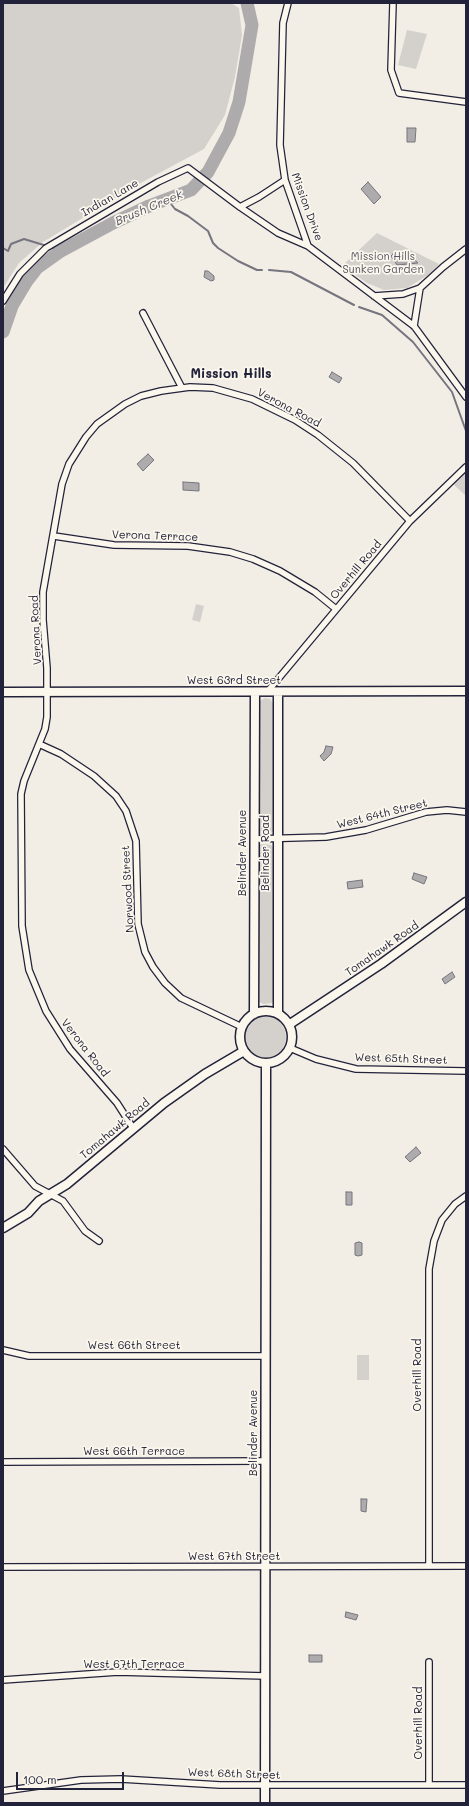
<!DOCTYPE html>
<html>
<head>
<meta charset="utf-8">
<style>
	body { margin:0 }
	#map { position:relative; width:469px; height:1806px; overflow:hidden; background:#f2eee5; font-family:Mali,sans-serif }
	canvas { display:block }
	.frame { position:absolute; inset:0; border:4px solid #22223b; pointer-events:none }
	.scale { position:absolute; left:16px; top:1772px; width:108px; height:18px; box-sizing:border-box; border:2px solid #22223b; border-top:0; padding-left:5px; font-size:12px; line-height:14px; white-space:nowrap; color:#22223b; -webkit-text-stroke:3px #fbf7ec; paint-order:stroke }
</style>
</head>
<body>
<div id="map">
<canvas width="469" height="1806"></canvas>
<div class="frame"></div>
<div class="scale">100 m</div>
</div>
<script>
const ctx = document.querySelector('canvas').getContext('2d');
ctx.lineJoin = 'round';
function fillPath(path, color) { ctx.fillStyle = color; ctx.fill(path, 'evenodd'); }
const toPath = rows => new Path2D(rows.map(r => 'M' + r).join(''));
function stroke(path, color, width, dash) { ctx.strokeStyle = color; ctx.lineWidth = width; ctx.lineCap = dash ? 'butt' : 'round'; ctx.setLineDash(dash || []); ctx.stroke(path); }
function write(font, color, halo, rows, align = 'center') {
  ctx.font = font + ' Mali,sans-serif'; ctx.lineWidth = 3.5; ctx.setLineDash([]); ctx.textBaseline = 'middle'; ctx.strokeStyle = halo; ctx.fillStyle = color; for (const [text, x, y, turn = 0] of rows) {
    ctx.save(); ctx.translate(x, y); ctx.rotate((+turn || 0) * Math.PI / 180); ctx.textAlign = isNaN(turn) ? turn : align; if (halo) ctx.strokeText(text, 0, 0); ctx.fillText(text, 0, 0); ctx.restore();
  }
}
const green = toPath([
	[3,3,231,3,239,8,242,35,235,77,225,115,204,149,137,185,43,242,19,263,3,288],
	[407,30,427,34,416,69,398,65],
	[377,233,439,264,428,275,407,288,384,290,367,283,342,266],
	[466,471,466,496,453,484],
	[196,604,204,606,200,622,192,620],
	[265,698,270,699,274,705,274,830,271,833,266,834,258,833,258,702],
	[263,844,271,845,274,849,274,999,272,1003,264,1004,258,1002,258,845],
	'244 1037a21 21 0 1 1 42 0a21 21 0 1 1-42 0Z',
	[357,1355,369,1355,369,1380,357,1380]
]);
const water = toPath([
	[407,128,416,128,415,142,407,142,407,128],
	[368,182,381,197,374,204,361,189,368,182],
	[393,254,415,260,418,263,397,265,391,256,393,254],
	[205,271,208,271,214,276,214,280,211,281,204,277,205,271],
	[332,372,342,378,339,383,329,377,332,372],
	[148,454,154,460,143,471,137,464,148,454],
	[183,482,199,483,199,491,183,490,183,482],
	[326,746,333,747,331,754,324,761,320,756,324,752,326,746],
	[414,873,427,877,424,884,412,879,414,873],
	[362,880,363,887,348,889,347,882,362,880],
	[452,972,455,977,445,984,442,979,452,972],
	[416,1147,421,1153,410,1162,405,1157,416,1147],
	[346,1192,352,1192,352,1205,346,1205,346,1192],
	[359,1242,362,1243,362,1255,358,1256,355,1255,355,1243,359,1242],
	[361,1499,367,1499,366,1512,361,1511,361,1499],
	[346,1612,358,1615,356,1620,345,1617,346,1612],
	[309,1655,322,1655,322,1662,309,1662,309,1655]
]);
const stream = toPath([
	[167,199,175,209,188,216,208,231,213,243,218,248,238,261,257,270,262,270],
	[51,247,61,251],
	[3,248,8,251,11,244,24,239,47,246],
	[269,270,291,272,354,305],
	[359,307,382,315,413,342,452,392,466,431]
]);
const river = toPath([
	[3,332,12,306,27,281,37,268,61,251,113,223,149,206,191,190,208,172,229,133,239,102,252,25,247,3]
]);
const street = toPath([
	[288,3,283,23,280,145,285,180,308,246,414,326,466,397],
	[393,3,391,70,399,93,466,102],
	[240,207,259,197,285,180],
	[374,296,403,294,420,288],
	[3,301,20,274,46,248,158,182,188,168,240,207,278,233,308,246],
	[143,313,182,388],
	[414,326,420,288,443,267,466,249],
	[54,536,114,545,188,546,230,552,253,559,280,571,315,592,336,609],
	[268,691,410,521,466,467],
	[39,744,61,754,94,776,116,796,126,811,136,841,138,924,145,952,153,967,165,983,181,998,242,1027],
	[255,839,326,837,366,830,426,812,447,810,466,812],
	[290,1048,316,1059,356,1069,466,1071],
	[133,1128,117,1103,70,1049,46,1011,29,970,22,926,21,794,24,781,45,729,47,717,47,668,43,620,43,592,62,484,69,464,86,437,97,424,125,404,141,396,161,391,190,387,213,388,252,399,295,420,318,435,353,463,410,521],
	[3,1149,35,1186,63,1201,85,1231,99,1241],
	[3,1350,29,1356,265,1356],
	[3,1462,265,1461],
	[429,1566,429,1269,434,1241,442,1220,455,1204,466,1196],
	[3,1567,466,1566],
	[3,1680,118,1672,265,1676],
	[429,1785,429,1662],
	[3,1791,81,1780,121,1779,220,1785,466,1785]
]);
const secondary = toPath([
	[3,692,466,691],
	[278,692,278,1013],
	'240 1037a26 26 0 1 1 52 0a26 26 0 1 1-52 0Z',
	[254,1014,255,692],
	[290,1024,381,964,466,902],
	[3,1228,28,1213,39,1201,67,1184,164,1103,205,1074,244,1051],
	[265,1803,266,1064]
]);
const streetNames = [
	["Indian Lane",110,198,-30],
	["Mission Drive",307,207,70],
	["Verona Road",289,408,28],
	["Verona Terrace",155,536,2],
	["Overhill Road",356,570,-50],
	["Verona Road",36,630,-93],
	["West 63rd Street",234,681],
	["West 64th Street",382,814,-14],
	["Belinder Avenue",243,853,-90],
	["Belinder Road",266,853,-90],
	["Norwood Street",128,889,-93],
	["Tomahawk Road",382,949,-35],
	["Verona Road",85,1048,52],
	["West 65th Street",401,1059,2],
	["Tomahawk Road",115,1129,-40],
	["West 66th Street",134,1346],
	["Overhill Road",418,1375,-90],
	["Belinder Avenue",254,1433,-90],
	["West 66th Terrace",134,1452],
	["West 67th Street",234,1557],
	["West 67th Terrace",134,1665],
	["Overhill Road",419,1723,-90],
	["West 68th Street",234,1774,2]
];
const parkNames = [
	["Mission Hills",383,257],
	["Sunken Garden",383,270]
];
const waterNames = [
	["Brush Creek",149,208,-23]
];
const quarterNames = [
	["Mission Hills",231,374]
];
fillPath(green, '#d4d1cc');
fillPath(water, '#aeabad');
stroke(water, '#76747f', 1);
stroke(stream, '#76747f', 2);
stroke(river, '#aeabad', 13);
stroke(street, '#22223b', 8);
stroke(secondary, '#22223b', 11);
stroke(street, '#fbf7ec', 5.5);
stroke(secondary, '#fbf7ec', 8);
write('11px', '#22223b', '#fbf7ec', streetNames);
write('11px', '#575766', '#fbf7ec', parkNames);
write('italic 12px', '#535263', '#fbf7ec', waterNames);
write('bold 13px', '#22223b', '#fbf7ec', quarterNames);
</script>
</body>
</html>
